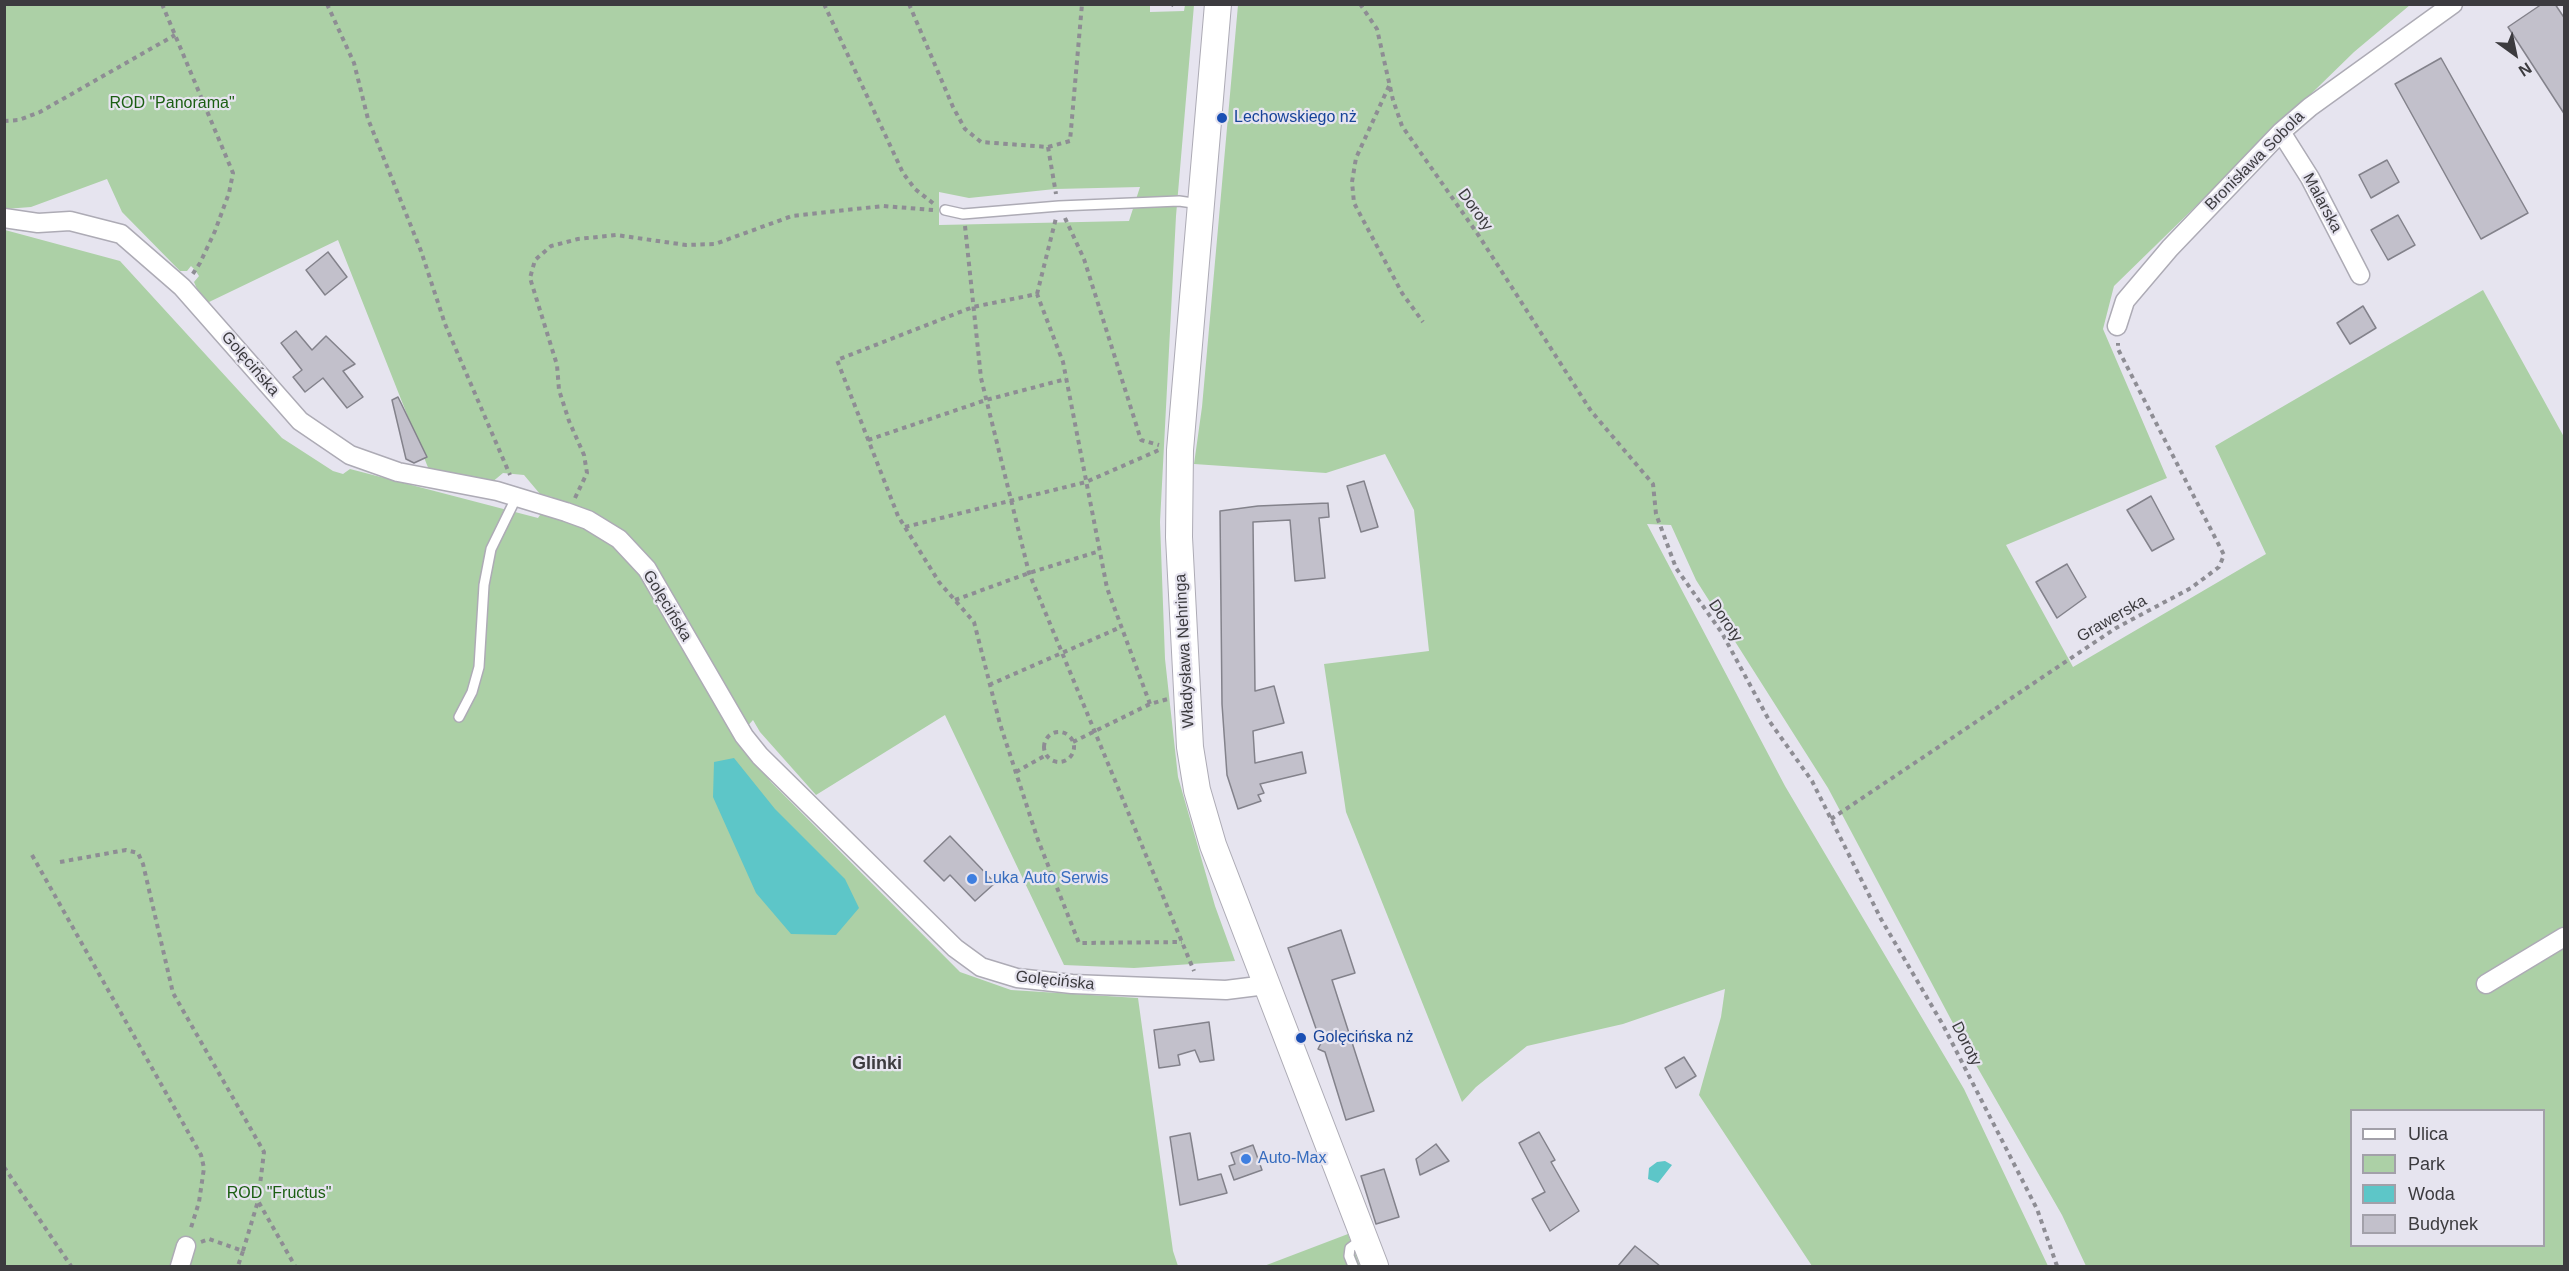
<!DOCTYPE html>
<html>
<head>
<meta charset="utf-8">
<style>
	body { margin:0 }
	#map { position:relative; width:2569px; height:1271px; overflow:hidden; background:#e6e4ef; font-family:Arial,sans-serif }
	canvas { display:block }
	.frame { position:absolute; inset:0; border:6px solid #3c3b3f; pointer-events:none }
	.legend { position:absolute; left:2350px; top:1109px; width:195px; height:138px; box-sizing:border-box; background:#e6e4ef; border:2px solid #a2a0a9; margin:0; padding:8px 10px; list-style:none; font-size:18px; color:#3c3b3f }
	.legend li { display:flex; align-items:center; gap:12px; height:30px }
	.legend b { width:30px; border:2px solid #a2a0a9 }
	.north { position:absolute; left:2485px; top:24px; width:60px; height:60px; -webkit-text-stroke:4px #e6e4ef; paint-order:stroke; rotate:147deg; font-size:16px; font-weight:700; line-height:24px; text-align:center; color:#3c3b3f }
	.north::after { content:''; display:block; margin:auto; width:21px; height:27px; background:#3c3b3f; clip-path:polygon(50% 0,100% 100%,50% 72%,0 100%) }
</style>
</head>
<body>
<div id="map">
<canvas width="2569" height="1271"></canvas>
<div class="frame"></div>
<ul class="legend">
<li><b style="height:8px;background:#fff"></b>Ulica</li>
<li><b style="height:16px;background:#acd0a6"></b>Park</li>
<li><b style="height:16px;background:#5dc6c8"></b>Woda</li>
<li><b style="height:16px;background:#c2c0cb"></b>Budynek</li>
</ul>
<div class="north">N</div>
</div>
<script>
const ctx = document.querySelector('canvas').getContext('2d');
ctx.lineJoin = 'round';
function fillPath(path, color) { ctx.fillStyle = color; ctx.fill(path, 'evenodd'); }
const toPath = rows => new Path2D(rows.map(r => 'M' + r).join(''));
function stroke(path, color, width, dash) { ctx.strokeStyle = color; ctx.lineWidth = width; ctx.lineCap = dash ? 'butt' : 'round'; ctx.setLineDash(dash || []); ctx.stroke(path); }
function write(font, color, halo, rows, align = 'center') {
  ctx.font = font + ' Arial,sans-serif'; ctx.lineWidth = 4.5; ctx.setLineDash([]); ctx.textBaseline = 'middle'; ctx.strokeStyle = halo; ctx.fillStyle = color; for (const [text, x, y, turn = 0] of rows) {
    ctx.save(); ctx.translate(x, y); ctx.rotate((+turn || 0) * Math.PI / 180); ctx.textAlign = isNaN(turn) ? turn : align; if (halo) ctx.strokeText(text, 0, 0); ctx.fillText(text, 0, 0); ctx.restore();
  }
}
const green = toPath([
	[1150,4,1150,12,1184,11,1185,5,1194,5,1176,216,1160,522,1165,659,1178,777,1215,906,1235,961,1134,968,1064,965,945,715,816,795,760,732,753,720,737,738,771,782,960,972,1011,990,1138,998,1173,1251,1178,1266,5,1266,5,230,120,261,282,438,333,471,343,474,350,469,538,518,552,497,540,494,524,475,503,473,491,483,429,470,338,240,207,303,197,289,194,282,199,276,195,270,191,266,187,271,180,271,122,212,107,179,31,207,5,209,5,5],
	[1140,187,1129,221,939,225,939,192,969,198,1055,189],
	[1238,5,2410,5,2354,52,2114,286,2103,329,2167,478,2006,545,2073,667,2266,554,2215,446,2483,290,2564,437,2564,1266,2086,1266,2062,1215,1964,1044,1828,788,1696,580,1671,525,1647,524,1785,786,1964,1089,2048,1266,1812,1266,1699,1095,1721,1017,1725,989,1623,1024,1527,1046,1476,1087,1462,1102,1346,812,1324,664,1429,651,1414,510,1385,454,1326,473,1194,464,1202,407],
	[2352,1110,2544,1110,2544,1246,2352,1246],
	[1348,1234,1360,1266,1264,1266]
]);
const water = toPath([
	[734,758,775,809,845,879,859,908,836,935,791,934,756,893,713,797,714,762],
	[1665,1161,1672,1165,1658,1183,1648,1179,1649,1168,1657,1162]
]);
const building = toPath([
	[2542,4,2555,4,2565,19,2565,115,2508,27,2542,4],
	[2441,58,2528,213,2481,239,2395,84,2441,58],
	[2387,160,2399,182,2371,198,2359,175,2387,160],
	[2398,215,2415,245,2388,260,2371,230,2398,215],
	[328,252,347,277,325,295,306,270,328,252],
	[2363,306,2376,328,2350,344,2337,323,2363,306],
	[296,331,312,350,326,336,355,364,343,371,363,397,347,408,323,378,305,392,293,377,302,370,281,343,296,331],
	[398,397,427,457,414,463,406,459,392,400,398,397],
	[1364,481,1378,527,1361,532,1347,486,1364,481],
	[2151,496,2174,539,2152,551,2127,510,2151,496],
	[1328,503,1329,517,1319,518,1325,578,1295,581,1290,520,1253,522,1255,691,1274,686,1284,723,1253,731,1255,763,1302,752,1306,773,1260,784,1264,793,1258,795,1261,801,1238,809,1227,775,1222,704,1220,511,1258,506,1328,503],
	[2067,564,2086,597,2057,618,2036,582,2067,564],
	[950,836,995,883,975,901,950,875,944,881,924,861,950,836],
	[1341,930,1355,973,1332,980,1374,1111,1346,1120,1325,1052,1318,1049,1321,1043,1288,948,1341,930],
	[1209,1022,1214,1060,1200,1062,1195,1050,1178,1055,1180,1065,1159,1068,1154,1030,1209,1022],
	[1684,1057,1696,1076,1676,1088,1665,1068,1684,1057],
	[1539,1132,1555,1160,1551,1162,1579,1211,1550,1231,1532,1199,1545,1192,1519,1143,1539,1132],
	[1190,1133,1198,1180,1221,1174,1227,1193,1180,1205,1170,1137,1190,1133],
	[1436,1144,1449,1161,1420,1175,1416,1159,1436,1144],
	[1253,1145,1262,1170,1234,1180,1229,1166,1235,1164,1231,1153,1253,1145],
	[1384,1169,1399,1217,1376,1224,1361,1176,1384,1169],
	[1635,1246,1660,1266,1618,1266,1635,1246]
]);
const path = toPath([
	[162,4,233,173,229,193,215,231,200,263,192,275],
	[327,4,354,63,368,119,421,251,445,324,510,475],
	[824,4,903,173,915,189,934,204],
	[909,4,953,107,965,129,981,142,1048,147,1070,141,1082,4],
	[1360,4,1377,29,1393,100,1402,126,1479,236,1591,411,1653,484,1656,514,1676,568,1722,633,1770,722,1812,781,1881,919,1943,1025,2037,1209,2057,1266],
	[1171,6,1172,4],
	[1389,86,1356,158,1352,182,1354,203,1402,293,1423,322],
	[4,121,19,120,40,112,175,35],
	[1048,147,1056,194],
	[1065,218,1084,259,1141,440,1159,445],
	[965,226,981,378,1029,573,1194,971],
	[1037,294,1056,218],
	[868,440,986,400,1066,379],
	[575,498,587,473,584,455,569,421,559,390,557,365,530,278,535,260,551,246,578,239,616,235,686,245,715,244,792,216,883,206,933,210],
	[905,527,1086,482,1159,450],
	[955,600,1029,573,1100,551],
	[989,685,1121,627],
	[1150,704,1107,588,1063,362,1037,294,973,307,837,360,898,516,939,582,974,622,1000,724,1038,840,1079,943,1182,942],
	'1044 747a15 15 0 1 1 30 0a15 15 0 1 1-30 0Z',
	[1073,742,1150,704,1168,699],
	[1016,772,1046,755],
	[1831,819,2116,628,2191,588,2219,567,2224,555,2118,349,2118,343],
	[32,855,201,1155,204,1168,199,1202,190,1231],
	[60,862,126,850,138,853,143,864,173,993,264,1152,258,1201],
	[4,1167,71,1266],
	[201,1242,209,1239,243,1251,238,1266],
	[243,1251,258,1201,295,1266]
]);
const lane = toPath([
	[945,210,963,214,1059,206,1179,201,1200,204],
	[459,717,472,692,479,667,484,585,491,549,516,498],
	[1353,1266,1349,1256,1350,1248,1362,1239]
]);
const street = toPath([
	[2281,132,2310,178,2360,275],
	[4,218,38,223,70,221,121,234,182,287,300,421,350,455,398,472,497,491,566,512,588,520,619,539,647,569,744,736,760,756,955,948,981,967,1017,978,1072,984,1226,990,1266,985],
	[2117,326,2125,301,2170,248,2281,132,2310,107,2453,4],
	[2486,984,2564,937],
	[180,1266,186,1246]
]);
const secondary = toPath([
	[1218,4,1180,450,1179,537,1190,747,1197,790,1213,845,1375,1266]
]);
const markers = [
	[1222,118,6,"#1a4fb4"],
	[972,879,6,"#3f7fe0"],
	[1301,1038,6,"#1a4fb4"],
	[1246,1159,6,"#3f7fe0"]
];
const parkNames = [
	["ROD \"Panorama\"",172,104],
	["ROD \"Fructus\"",279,1194]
];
const transitNames = [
	["Lechowskiego nż",1234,118],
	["Golęcińska nż",1313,1038]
];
const streetNames = [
	["Bronisława Sobola",2255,161,-45],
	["Malarska",2322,203,62],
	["Doroty",1475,210,54],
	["Golęcińska",250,364,49],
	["Golęcińska",667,606,59],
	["Grawerska",2112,619,-30],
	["Doroty",1725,621,56],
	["Władysława Nehringa",1185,651,-93],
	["Golęcińska",1055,981,6],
	["Doroty",1966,1044,63]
];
const shopNames = [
	["Luka Auto Serwis",984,879],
	["Auto-Max",1258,1159]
];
const neighbourhoodNames = [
	["Glinki",877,1064]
];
fillPath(green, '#acd0a6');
fillPath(water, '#5dc6c8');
fillPath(building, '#c2c0cb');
stroke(building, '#83828b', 1.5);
stroke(lane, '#adabb5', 12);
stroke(street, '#adabb5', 21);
stroke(secondary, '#adabb5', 28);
stroke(path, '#8e8d94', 4, [4.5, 4.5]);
stroke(lane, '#fff', 9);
stroke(street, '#fff', 18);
stroke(secondary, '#fff', 26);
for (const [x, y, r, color] of markers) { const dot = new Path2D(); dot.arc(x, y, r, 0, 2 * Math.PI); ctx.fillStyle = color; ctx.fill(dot); stroke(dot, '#e6e4ef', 2); }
write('16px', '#1b5e12', '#e6e4ef', parkNames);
write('16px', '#164399', '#e6e4ef', transitNames, 'left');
write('16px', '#3c3b3f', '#e6e4ef', streetNames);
write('16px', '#366cbe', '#e6e4ef', shopNames, 'left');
write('bold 18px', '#3c3b3f', '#e6e4ef', neighbourhoodNames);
</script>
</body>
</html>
